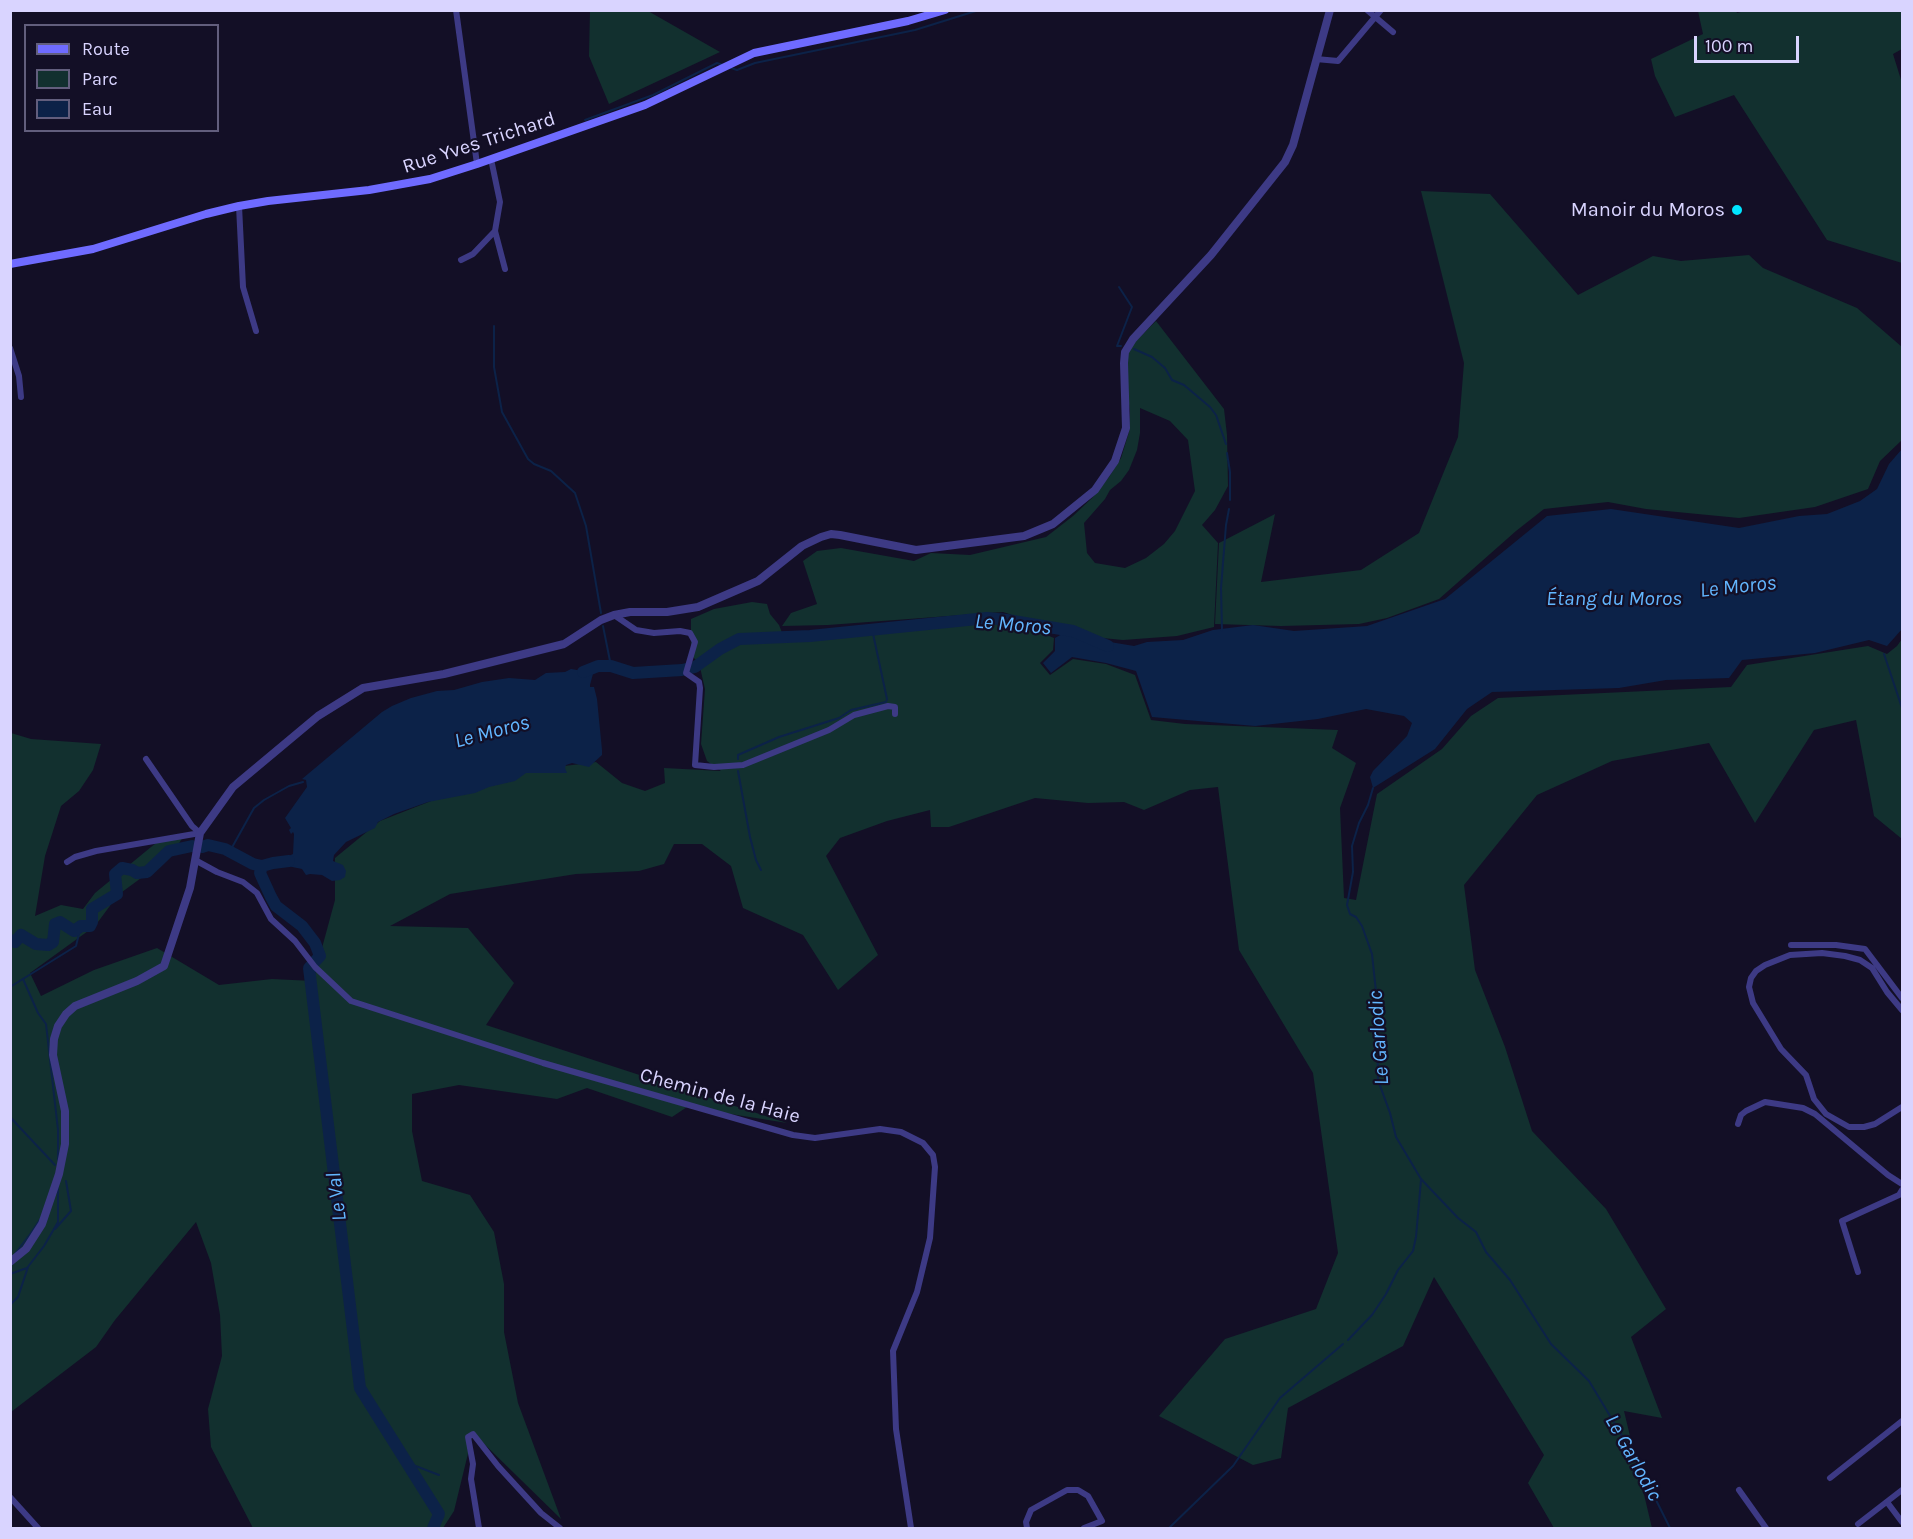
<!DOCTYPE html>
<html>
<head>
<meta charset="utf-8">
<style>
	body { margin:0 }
	#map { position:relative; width:1913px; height:1539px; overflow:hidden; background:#130f26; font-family:Karla,sans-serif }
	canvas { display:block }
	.frame { position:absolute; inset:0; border:12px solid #d9d4ff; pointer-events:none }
	.legend { position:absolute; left:24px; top:24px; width:195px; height:108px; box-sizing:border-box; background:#130f26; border:2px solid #625e7d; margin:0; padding:8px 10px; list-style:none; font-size:18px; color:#d9d4ff }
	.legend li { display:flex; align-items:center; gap:12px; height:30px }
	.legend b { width:30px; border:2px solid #625e7d }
	.scale { position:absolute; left:1694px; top:36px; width:105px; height:27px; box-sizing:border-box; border:3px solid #d9d4ff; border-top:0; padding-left:8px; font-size:18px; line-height:21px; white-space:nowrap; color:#d9d4ff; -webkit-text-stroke:4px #130f26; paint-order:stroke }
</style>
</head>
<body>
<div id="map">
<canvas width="1913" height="1539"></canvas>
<div class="frame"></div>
<ul class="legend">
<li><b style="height:8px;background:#6f6bff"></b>Route</li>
<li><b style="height:16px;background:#12302f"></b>Parc</li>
<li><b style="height:16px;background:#0c2248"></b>Eau</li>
</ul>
<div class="scale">100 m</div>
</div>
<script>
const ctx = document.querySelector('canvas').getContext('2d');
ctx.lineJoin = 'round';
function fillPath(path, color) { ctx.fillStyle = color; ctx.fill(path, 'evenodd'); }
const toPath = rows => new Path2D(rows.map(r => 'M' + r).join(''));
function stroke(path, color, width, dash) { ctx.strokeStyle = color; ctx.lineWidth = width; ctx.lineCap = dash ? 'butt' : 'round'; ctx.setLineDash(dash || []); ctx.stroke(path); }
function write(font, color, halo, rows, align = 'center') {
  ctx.font = font + ' Karla,sans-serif'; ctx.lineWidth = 4.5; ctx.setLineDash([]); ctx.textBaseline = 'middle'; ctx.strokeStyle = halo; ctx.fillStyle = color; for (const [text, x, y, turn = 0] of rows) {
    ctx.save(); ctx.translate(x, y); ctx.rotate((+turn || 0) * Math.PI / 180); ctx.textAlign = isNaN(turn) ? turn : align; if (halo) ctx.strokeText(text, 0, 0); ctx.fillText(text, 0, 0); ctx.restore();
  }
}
const green = toPath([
	[590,10,648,11,720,52,609,104,589,56],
	[1748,10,1902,11,1902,49,1893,54,1902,83,1902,263,1827,240,1734,95,1675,117,1655,76,1651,59,1703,34,1698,11,1736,11,1737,13],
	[1421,191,1490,194,1578,295,1653,256,1681,261,1749,255,1763,268,1857,308,1902,347,1902,440,1880,461,1868,489,1815,507,1739,518,1646,509,1608,502,1544,509,1516,531,1439,599,1387,618,1359,624,1281,626,1215,624,1219,543,1275,514,1261,582,1361,570,1419,533,1458,437,1464,363],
	[1156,321,1224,409,1227,435,1228,486,1215,510,1202,525,1218,543,1214,627,1177,636,1123,640,1092,637,1049,627,1003,612,828,625,782,626,791,613,817,604,803,561,817,551,841,548,914,561,931,553,970,555,1046,537,1073,516,1092,498,1109,477,1121,458,1129,432,1130,411,1125,376,1125,352],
	[1140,408,1170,421,1188,440,1195,491,1175,531,1164,544,1146,558,1125,568,1095,563,1087,553,1084,523,1105,499,1110,490,1121,481,1129,470,1137,450,1140,433],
	[752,602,767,604,770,614,779,625,785,640,864,627,918,629,954,621,1007,618,1054,638,1053,650,1040,663,1050,675,1073,659,1106,664,1135,675,1151,720,1185,724,1338,730,1332,748,1356,763,1340,808,1344,898,1356,900,1377,794,1442,749,1471,716,1498,698,1731,687,1747,665,1868,646,1887,654,1897,646,1902,639,1902,839,1874,816,1856,720,1814,730,1755,823,1709,743,1612,761,1537,795,1464,885,1475,970,1505,1047,1532,1131,1606,1209,1666,1309,1631,1337,1662,1418,1624,1411,1652,1528,1554,1528,1528,1483,1544,1455,1434,1277,1403,1346,1288,1408,1281,1458,1253,1465,1159,1416,1225,1339,1316,1309,1338,1253,1313,1073,1239,950,1218,787,1190,790,1144,810,1124,802,1088,803,1035,798,949,827,931,827,930,810,887,821,840,838,826,856,878,955,838,990,803,935,743,908,731,866,702,844,674,844,664,864,639,871,576,874,450,894,390,926,468,928,514,983,486,1025,787,1123,687,1107,672,1117,587,1088,557,1099,459,1085,412,1094,412,1131,422,1181,470,1195,494,1232,504,1284,504,1332,518,1403,561,1519,473,1433,454,1511,443,1528,253,1528,211,1447,208,1409,222,1356,220,1315,211,1263,196,1222,115,1320,96,1347,11,1412,11,733,31,739,101,744,93,770,79,791,61,806,45,856,35,916,61,905,83,909,95,893,162,838,183,837,171,856,118,895,95,926,30,973,41,996,94,970,157,948,219,985,272,979,313,981,335,900,335,858,380,821,454,792,525,771,596,762,622,783,645,791,665,783,664,768,721,771,707,761,701,744,705,689,699,663,692,656,691,646,691,619,714,609]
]);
const water = toPath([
	[1902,449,1902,629,1887,646,1869,640,1815,653,1742,660,1729,678,1666,680,1619,688,1492,692,1467,709,1435,749,1373,788,1370,777,1373,771,1407,736,1412,723,1404,716,1366,709,1318,719,1255,726,1152,717,1136,671,1106,663,1072,657,1051,673,1043,663,1055,651,1055,638,1062,634,1134,646,1147,642,1183,640,1213,630,1253,625,1294,631,1367,626,1445,599,1547,516,1611,509,1739,528,1799,516,1827,514,1860,501,1877,489,1889,464],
	[597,665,598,669,594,670,590,685,590,687,594,687,597,699,602,750,602,755,589,767,572,763,566,765,565,768,567,773,526,773,515,781,489,787,475,793,428,802,394,814,378,822,375,828,346,842,334,855,333,861,343,865,346,871,345,877,340,880,332,881,322,875,310,874,306,875,302,869,273,863,273,859,282,859,293,854,294,834,293,832,291,834,289,830,291,828,285,818,307,787,306,780,302,779,382,712,392,706,411,698,437,691,454,690,482,682,509,678,535,680,546,673,565,672,571,669,577,670]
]);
const stream = toPath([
	[731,68,737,70,755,63,915,30,979,10],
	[585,120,653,95,717,63,723,65],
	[1119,287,1132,307,1117,346,1121,346],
	[494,326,494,367,502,412,528,459,534,464,551,471,575,493,586,526,601,613],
	[1134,349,1152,357,1165,368,1172,380,1184,385,1210,407,1216,415,1226,444],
	[1227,453,1230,472,1230,500],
	[603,626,611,666],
	[1222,631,1221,588,1226,525,1229,509],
	[1884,654,1902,708],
	[738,759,738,755,779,737,839,718,851,710,886,702,887,699,872,629],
	[738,771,750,837,756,860,761,870],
	[1373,788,1368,805,1359,823,1352,846,1353,872,1347,905,1350,914,1356,917,1362,926,1372,954,1377,1001,1378,1080,1390,1113,1396,1137,1421,1179,1458,1218,1476,1232,1486,1252,1510,1280,1551,1344,1589,1381,1633,1454,1670,1528],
	[230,851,254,808,264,800,289,786,303,782],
	[23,979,38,1013,46,1024,58,1130,58,1160],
	[10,987,76,946,81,926],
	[10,1117,55,1165],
	[55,1229,71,1211,66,1181],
	[15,1254,31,1233,43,1215],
	[10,1274,27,1268,44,1246,58,1222,58,1187],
	[10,1305,18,1297,28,1267],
	[1348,1340,1372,1315,1386,1294,1398,1270,1413,1251,1416,1237,1421,1180],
	[413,1465,439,1475],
	[1169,1528,1233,1466,1280,1398,1343,1344]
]);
const river = toPath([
	[583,672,598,666,611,666,633,673,682,670,695,667,720,649,739,639,810,636,987,618,1007,620,1073,631,1108,646],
	[202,847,208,845,225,849,253,864,262,866,273,863,289,861],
	[262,866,260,873,271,897,276,906,302,926,315,943,320,956,309,968,360,1388,439,1514,433,1528],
	[10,940,15,942,21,935,36,944,48,945,53,942,55,924,60,922,74,931,81,926,90,926,92,922,92,909,117,894,115,874,122,868,132,870,137,873,147,872,169,851,192,846]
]);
const minor = toPath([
	[456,10,477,164],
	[1367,10,1393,32],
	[1316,59,1338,61,1381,10],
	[239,206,243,287,256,331],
	[495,231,505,269],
	[461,260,473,254,495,231,500,202,491,159],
	[10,348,19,376,21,397],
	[614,615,636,630,654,633,680,631,690,633,695,642,686,673,699,682,700,688,695,765,714,767,743,765,829,730,854,715,888,706,895,707,895,714],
	[146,759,192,826,200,833],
	[195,860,217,872,243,882,257,893,271,919,295,941,315,967,351,1001,543,1063,793,1135,815,1138,880,1129,901,1132,923,1143,933,1155,935,1167,930,1238,917,1292,893,1351,896,1429,911,1528],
	[67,862,75,857,96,851,200,833],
	[1791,945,1836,945,1865,949,1902,998],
	[1902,1010,1887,992,1872,968,1860,960,1845,956,1822,953,1790,955,1765,965,1756,971,1751,978,1749,987,1753,1003,1781,1049,1806,1075,1814,1099,1826,1114,1849,1127,1864,1127,1875,1124,1902,1107],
	[1738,1124,1741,1115,1746,1111,1765,1102,1803,1108,1815,1114,1888,1175,1902,1184],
	[1858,1272,1842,1221,1899,1195,1902,1190],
	[1830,1478,1902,1421],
	[1739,1490,1766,1528],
	[10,1497,38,1528],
	[1887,1502,1902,1522],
	[1858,1524,1902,1490],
	[479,1528,471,1479,473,1464,468,1437,473,1434,498,1466,541,1513,560,1528],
	[1027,1528,1026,1522,1031,1510,1067,1490,1078,1490,1088,1496,1102,1521,1084,1528]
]);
const tertiary = toPath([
	[10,1262,26,1249,42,1224,59,1174,65,1144,65,1111,53,1055,54,1039,58,1026,66,1014,75,1006,137,981,164,966,190,888,200,833,233,787,318,716,363,688,444,674,564,644,601,620,614,615,630,612,667,612,698,607,758,581,802,546,821,537,831,534,840,535,916,550,1024,536,1053,524,1095,490,1115,461,1126,428,1124,363,1125,352,1133,339,1211,255,1285,162,1293,145,1330,10]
]);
const secondary = toPath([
	[10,264,93,249,206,214,239,206,268,201,369,190,430,179,477,164,645,105,754,53,908,21,945,10]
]);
const markers = [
	[1737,210,6,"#00e5ff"]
];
const streetNames = [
	["Rue Yves Trichard",479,143,-18],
	["Chemin de la Haie",720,1096,15]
];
const poiNames = [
	["Manoir du Moros",1725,210]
];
const waterNames = [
	["Le Moros",1738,587,-6],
	["Étang du Moros",1614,599],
	["Le Moros",1013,625,5],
	["Le Moros",492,732,-15],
	["Le Garlodic",1379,1038,-94],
	["Le Val",337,1197,-97],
	["Le Garlodic",1633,1458,61]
];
fillPath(green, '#12302f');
fillPath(water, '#0c2248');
stroke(stream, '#0c2248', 2);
stroke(river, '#0c2248', 12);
stroke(minor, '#3d3a85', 6);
stroke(tertiary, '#3d3a85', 8);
stroke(secondary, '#6f6bff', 8);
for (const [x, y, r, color] of markers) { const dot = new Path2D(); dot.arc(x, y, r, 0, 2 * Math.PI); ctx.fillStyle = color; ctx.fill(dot); stroke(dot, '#130f26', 2); }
write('20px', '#d9d4ff', '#130f26', streetNames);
write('20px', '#d9d4ff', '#130f26', poiNames, 'right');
write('italic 21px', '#62b6ff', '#130f26', waterNames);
</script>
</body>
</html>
